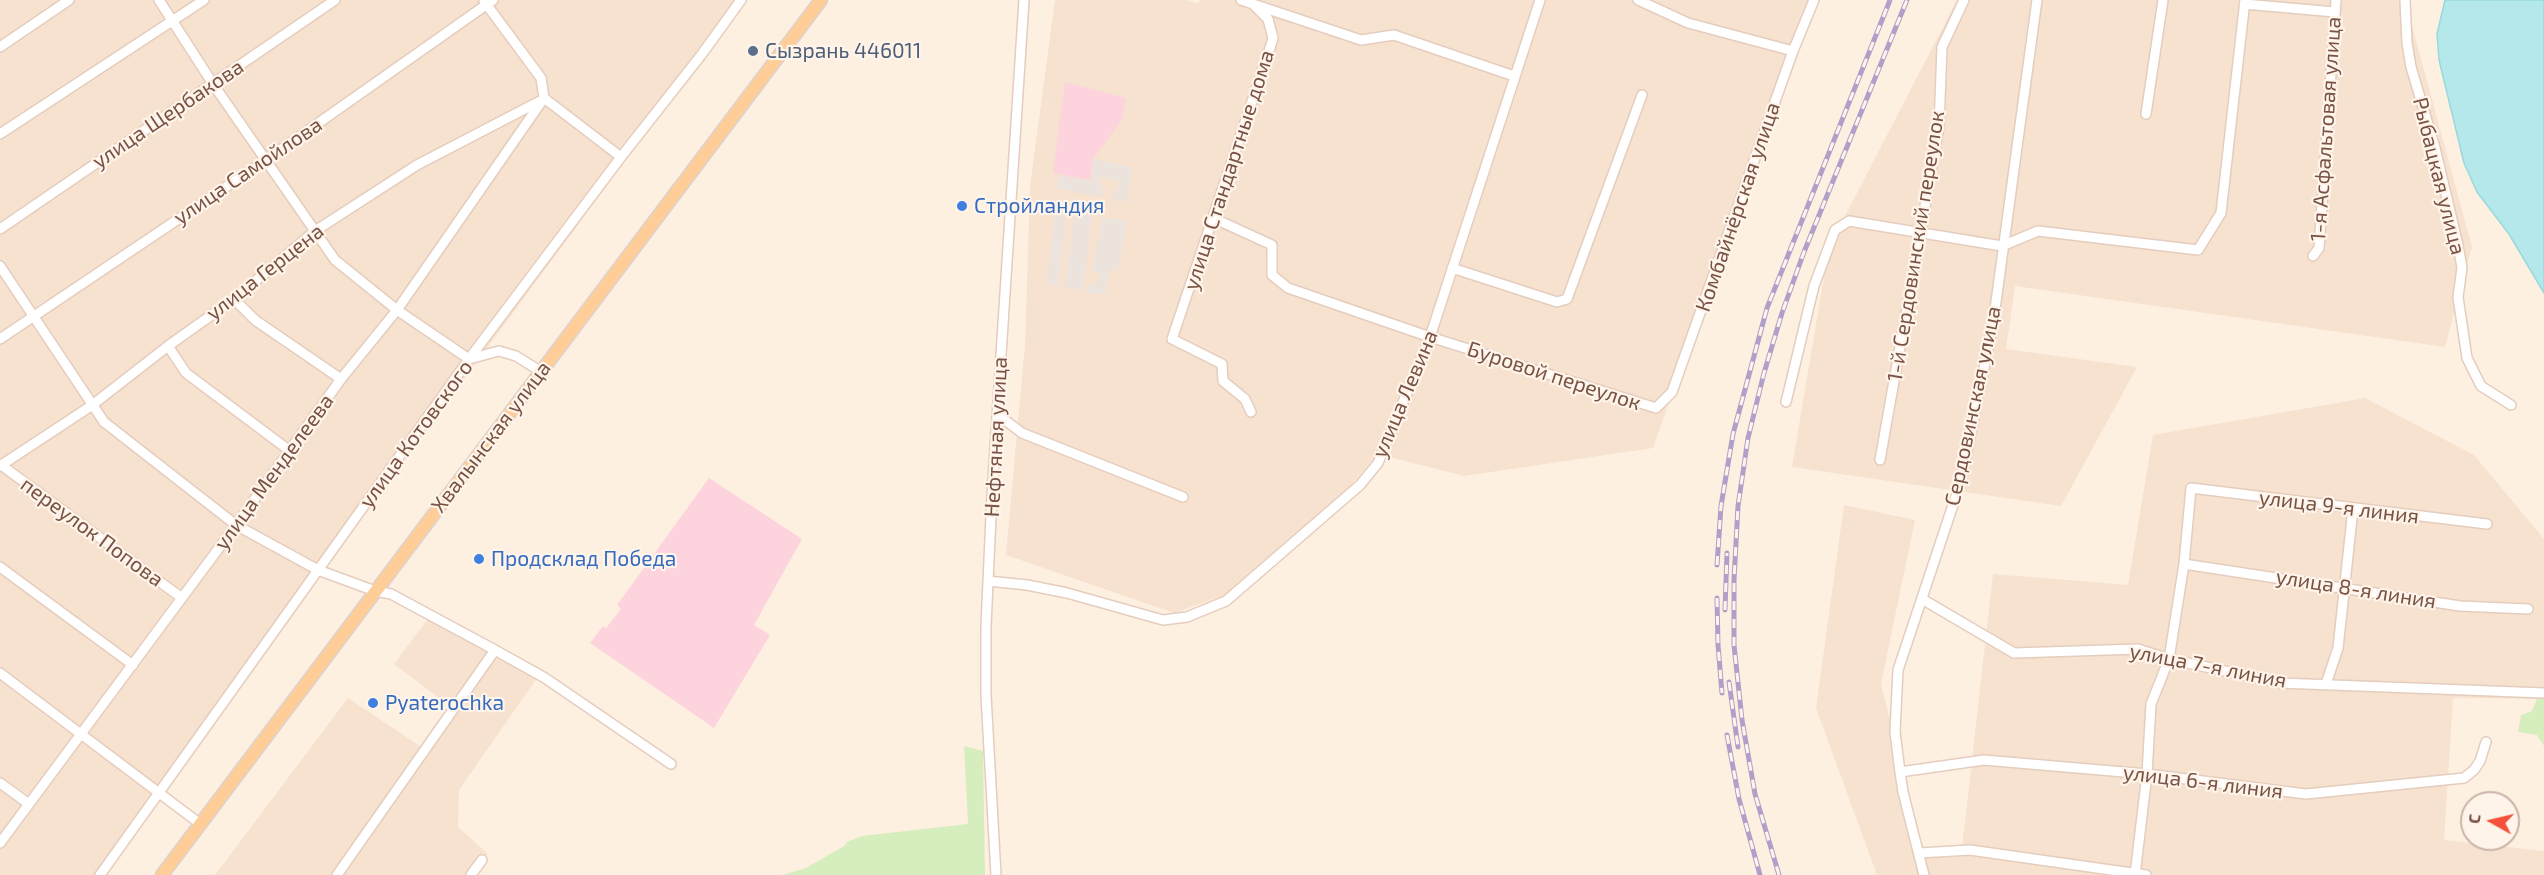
<!DOCTYPE html>
<html>
<head>
<meta charset="utf-8">
<style>
	body { margin:0 }
	#map { position:relative; width:2544px; height:875px; overflow:hidden; background:#fef0e1; font-family:"Exo 2",sans-serif }
	canvas { display:block }
	.north { position:absolute; left:2460px; top:791px; width:60px; height:60px; box-sizing:border-box; background:#fff4ea; border:2px solid #c9b3a8; border-radius:50%; rotate:278deg; font-size:16px; font-weight:700; line-height:24px; text-align:center; color:#785245 }
	.north::after { content:''; display:block; margin:auto; width:21px; height:27px; background:#f4503a; clip-path:polygon(50% 0,100% 100%,50% 72%,0 100%) }
</style>
</head>
<body>
<div id="map">
<canvas width="2544" height="875"></canvas>
<div class="north">С</div>
</div>
<script>
const ctx = document.querySelector('canvas').getContext('2d');
ctx.lineJoin = 'round';
function fillPath(path, color) { ctx.fillStyle = color; ctx.fill(path, 'evenodd'); }
const toPath = rows => new Path2D(rows.map(r => 'M' + r).join(''));
function stroke(path, color, width, dash) { ctx.strokeStyle = color; ctx.lineWidth = width; ctx.lineCap = dash ? 'butt' : 'round'; ctx.setLineDash(dash || []); ctx.stroke(path); }
function write(font, color, halo, rows, align = 'center') {
  ctx.font = font + ' "Exo 2",sans-serif'; ctx.lineWidth = 4.5; ctx.setLineDash([]); ctx.textBaseline = 'middle'; ctx.strokeStyle = halo; ctx.fillStyle = color; for (const [text, x, y, turn = 0] of rows) {
    ctx.save(); ctx.translate(x, y); ctx.rotate((+turn || 0) * Math.PI / 180); ctx.textAlign = isNaN(turn) ? turn : align; if (halo) ctx.strokeText(text, 0, 0); ctx.fillText(text, 0, 0); ctx.restore();
  }
}
const residential = toPath([
	[0,0,744,0,98,875,0,875],
	[1055,0,1188,0,1198,4,1200,0,1811,0,1653,448,1464,476,1377,454,1349,488,1228,594,1174,613,1006,555,1025,345,1030,186],
	[1957,0,2405,0,2472,247,2445,347,2015,286,2006,349,2137,367,2061,506,1792,467,1829,247],
	[2365,398,2474,455,2544,539,2544,699,2453,698,2444,840,2544,851,2544,875,1877,875,1816,708,1844,505,1915,520,1881,684,1923,852,1962,848,1993,574,2128,585,2153,435],
	[430,616,537,678,459,790,458,827,488,854,473,875,215,875,348,698,423,748,451,707,394,664]
]);
const industrial = toPath([
	[1094,159,1133,167,1127,202,1112,199,1114,190,1118,190,1119,181,1100,177,1099,183,1103,184,1101,197,1056,188,1059,175,1090,181],
	[1056,201,1067,202,1058,286,1047,284],
	[1075,206,1093,208,1083,290,1065,288],
	[1102,217,1127,221,1118,270,1110,269,1105,295,1086,292,1088,284,1097,285,1100,273,1092,271]
]);
const medical = toPath([
	[1065,82,1126,98,1122,120,1093,159,1090,180,1053,173],
	[709,478,802,539,754,625,770,635,714,728,590,643,603,626,606,628,621,609,617,605]
]);
const green = toPath([
	[2544,697,2544,746,2537,735,2518,732,2521,715,2532,711,2537,699],
	[964,746,983,751,985,875,783,875,806,868,844,846,847,842,862,836,968,824]
]);
const water = toPath([
	[2445,0,2544,0,2544,293,2509,234,2477,192,2464,163,2439,60,2437,34,2445,0]
]);
const minor = toPath([
	[159,0,213,84,335,260,397,310,469,359,499,351,516,356,540,371],
	[1241,0,1361,40,1394,35,1514,76],
	[1638,0,1688,23,1793,51],
	[2405,0,2407,43,2411,67,2435,148,2458,245,2462,268,2458,297,2467,358,2481,386,2511,405],
	[484,1,541,78,544,98,621,157],
	[2244,4,2335,12],
	[0,47,69,0],
	[2146,114,2163,0],
	[0,134,204,0],
	[1213,218,1272,245,1272,275,1288,288,1430,337,1656,408,1672,392,1793,51,1814,0],
	[0,229,335,0],
	[2313,256,2319,248,2336,0],
	[0,266,104,422,236,525,318,570,375,591,391,594,495,650,545,678,671,764],
	[1452,268,1557,302,1567,299,1642,95],
	[234,299,255,320,341,379],
	[0,339,266,160,493,0],
	[168,346,186,373,290,451],
	[1786,402,1814,286,1835,230,1849,221,2002,246,2038,231,2198,250,2221,213,2245,0],
	[1251,412,1245,399,1223,381,1222,364,1172,339,1270,48,1273,38,1268,19,1254,5],
	[997,414,1022,433,1183,497],
	[1880,460,1939,127,1942,47,1964,0],
	[1,465,182,598],
	[0,466,91,406,168,346,234,299,315,231,417,165,542,100],
	[2184,564,2460,606,2528,609],
	[0,567,133,665],
	[988,581,1027,585,1067,593,1163,620,1187,617,1226,601,1360,485,1378,463,1430,337,1540,0],
	[1922,599,2014,653,2138,649,2169,659,2280,683,2544,693],
	[0,673,199,823],
	[2326,684,2338,648,2353,509],
	[1900,772,1984,760,2147,774,2306,794,2464,778,2474,770,2480,761,2486,742],
	[0,783,29,804],
	[0,843,236,525,341,379,397,310,544,98],
	[1919,853,1970,850,2146,875],
	[100,875,469,359,621,157,702,54,741,0],
	[337,875,495,650],
	[471,875,482,860],
	[996,875,986,695,986,626,992,494,1024,0],
	[1924,875,1903,792,1900,772,1895,732,1898,670,1961,481,1993,324,2037,0],
	[2135,875,2147,774,2151,704,2169,659,2184,564,2191,488,2487,524]
]);
const major = toPath([
	[162,875,821,0]
]);
const rail = toPath([
	[1717,565,1721,506,1733,434,1767,308,1890,0],
	[1717,598,1718,645,1722,693],
	[1725,610,1727,553],
	[1729,682,1738,747],
	[1727,735,1739,799,1760,875],
	[1779,875,1755,794,1742,720,1734,645,1734,580,1738,506,1748,438,1764,373,1782,313,1804,252,1907,0]
]);
const markers = [
	[753,51,6,"#5c6f8a"],
	[962,206,6,"#3f7fe0"],
	[479,559,6,"#3f7fe0"],
	[373,703,6,"#3f7fe0"]
];
const serviceNames = [
	["Сызрань 446011",765,51]
];
const streetNames = [
	["улица Щербакова",168,114,-34],
	["1-я Асфальтовая улица",2326,129,-86],
	["улица Стандартные дома",1229,170,-72],
	["улица Самойлова",248,171,-34],
	["Рыбацкая улица",2439,176,76],
	["Комбайнёрская улица",1738,207,-71],
	["1-й Сердовинский переулок",1916,246,-81],
	["улица Герцена",265,272,-38],
	["Буровой переулок",1554,376,18],
	["улица Левина",1405,394,-67],
	["Сердовинская улица",1973,406,-78],
	["улица Котовского",416,434,-54],
	["Хвалынская улица",491,437,-53],
	["Нефтяная улица",996,437,-87],
	["улица Менделеева",274,472,-54],
	["улица 9-я линия",2339,507,7],
	["переулок Попова",92,532,36],
	["улица 8-я линия",2356,589,9],
	["улица 7-я линия",2208,666,11],
	["улица 6-я линия",2203,782,7]
];
const shopNames = [
	["Стройландия",974,206],
	["Продсклад Победа",491,559],
	["Pyaterochka",385,703]
];
fillPath(residential, '#f7e1cf');
fillPath(industrial, '#ede3dd');
fillPath(medical, '#fdd3dd');
fillPath(green, '#d6edbe');
fillPath(water, '#b4e8ea');
stroke(water, '#99d9dc', 1.5);
stroke(minor, '#e5cdbe', 12);
stroke(major, '#dcd2cf', 15);
stroke(minor, '#fff', 9);
stroke(major, '#ffce98', 12);
stroke(rail, '#b19fc9', 5);
stroke(rail, '#fff4ea', 3, [9]);
for (const [x, y, r, color] of markers) { const dot = new Path2D(); dot.arc(x, y, r, 0, 2 * Math.PI); ctx.fillStyle = color; ctx.fill(dot); stroke(dot, '#fff4ea', 2); }
write('21px', '#4e5e75', '#fff4ea', serviceNames, 'left');
write('21px', '#785245', '#fff4ea', streetNames);
write('21px', '#366cbe', '#fff4ea', shopNames, 'left');
</script>
</body>
</html>
